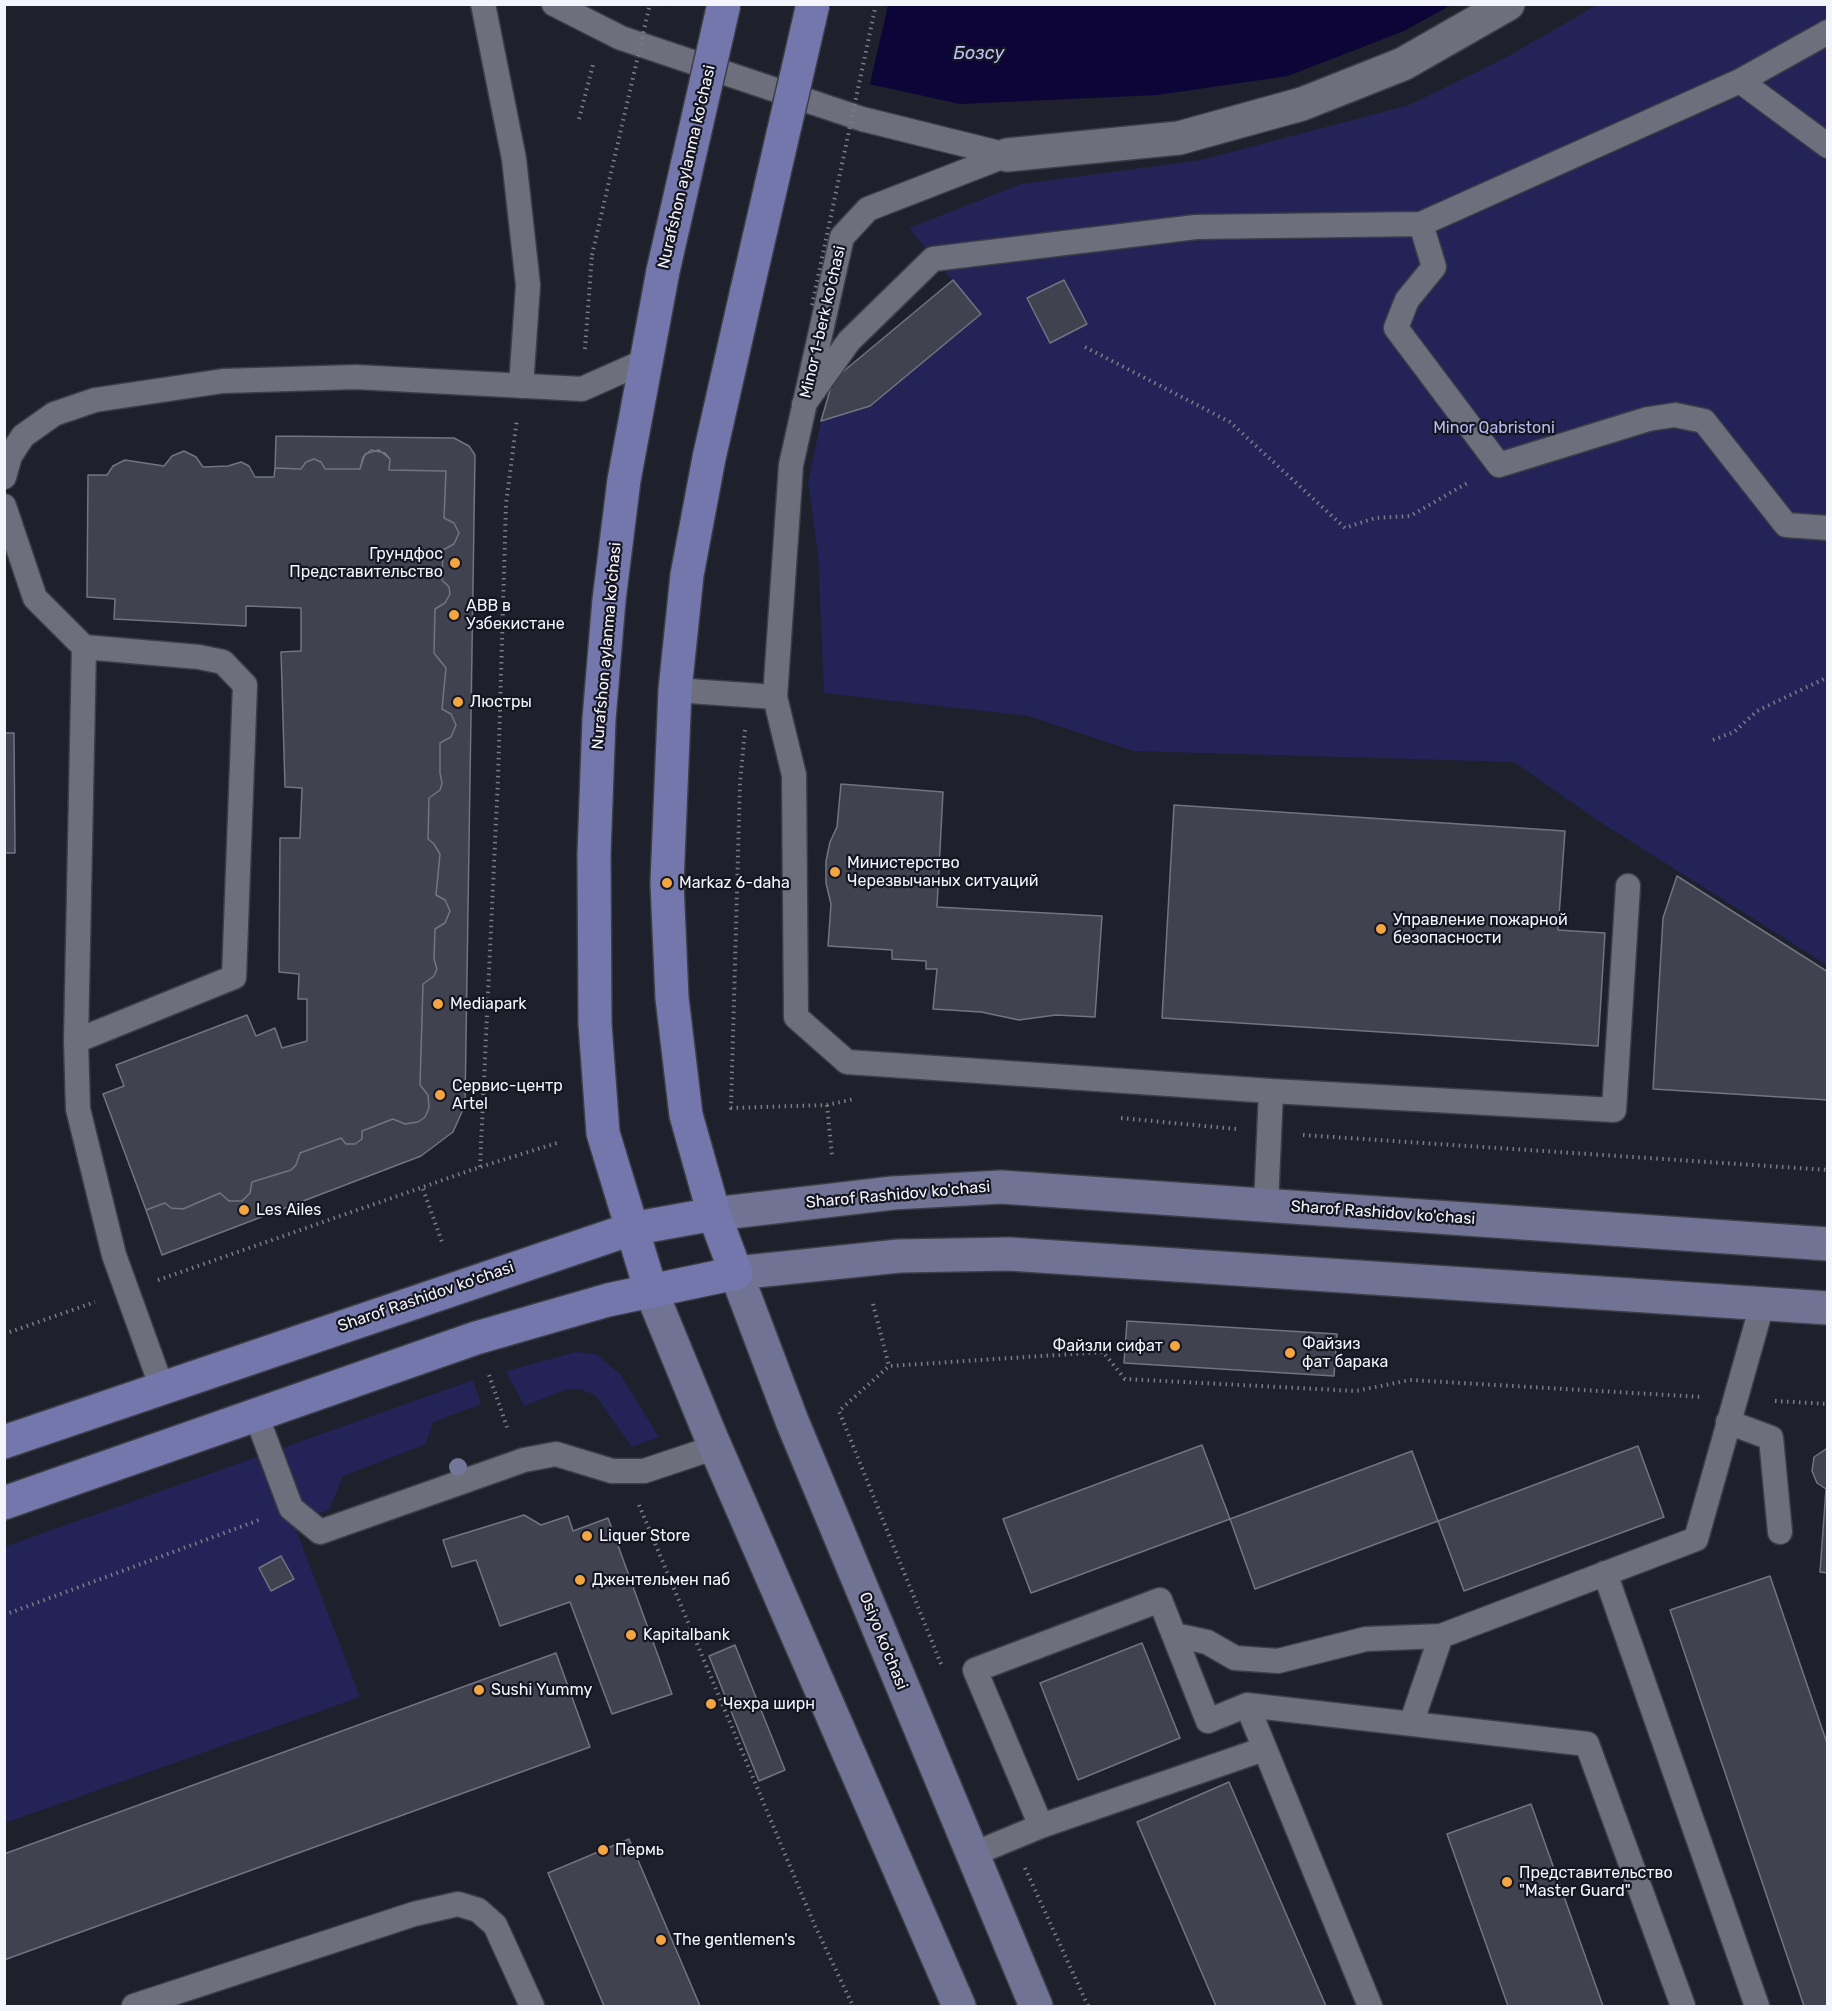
<!DOCTYPE html>
<html>
<head>
<meta charset="utf-8">
<style>
	body { margin:0 }
	#map { position:relative; width:1832px; height:2011px; overflow:hidden; background:#1e202b; font-family:Rubik,sans-serif }
	canvas { display:block }
	.frame { position:absolute; inset:0; border:6px solid #f3f4fc; pointer-events:none }
</style>
</head>
<body>
<div id="map">
<canvas width="1832" height="2011"></canvas>
<div class="frame"></div>
</div>
<script>
const ctx = document.querySelector('canvas').getContext('2d');
ctx.lineJoin = 'round';
function fillPath(path, color) { ctx.fillStyle = color; ctx.fill(path, 'evenodd'); }
const toPath = rows => new Path2D(rows.map(r => 'M' + r).join(''));
function stroke(path, color, width, dash) { ctx.strokeStyle = color; ctx.lineWidth = width; ctx.lineCap = dash ? 'butt' : 'round'; ctx.setLineDash(dash || []); ctx.stroke(path); }
function write(font, color, halo, rows, align = 'center') {
  ctx.font = font + ' Rubik,sans-serif'; ctx.lineWidth = 4.5; ctx.setLineDash([]); ctx.textBaseline = 'middle'; ctx.strokeStyle = halo; ctx.fillStyle = color; for (const [text, x, y, turn = 0] of rows) {
    ctx.save(); ctx.translate(x, y); ctx.rotate((+turn || 0) * Math.PI / 180); ctx.textAlign = isNaN(turn) ? turn : align; if (halo) ctx.strokeText(text, 0, 0); ctx.fillText(text, 0, 0); ctx.restore();
  }
}
const green = toPath([
	[1597,5,1827,5,1827,965,1597,820,1514,762,1134,751,1028,716,824,693,818,555,808,482,821,421,870,406,980,314,909,228,1021,184,1201,160,1409,105,1505,58],
	[576,1352,596,1354,620,1374,659,1437,632,1447,595,1395,580,1389,565,1390,524,1406,506,1371],
	[473,1380,481,1404,433,1422,426,1444,343,1476,329,1510,293,1522,360,1697,5,1823,4,1547]
]);
const water = toPath([
	[660,5,1451,5,1404,31,1288,76,1157,95,960,104,851,80]
]);
const pier = toPath([
	[657,4,888,5,869,88,850,83]
]);
const building = toPath([
	[953,280,981,314,870,406,821,421,833,380,953,280],
	[1064,280,1087,324,1050,343,1027,298,1064,280],
	[276,436,454,438,469,446,475,455,465,1105,453,1132,421,1156,162,1255,146,1210,165,1203,171,1208,183,1209,220,1193,229,1201,242,1201,250,1193,252,1182,291,1170,296,1165,300,1153,341,1138,346,1144,355,1144,362,1139,362,1131,393,1119,405,1124,418,1122,425,1117,429,1108,428,1095,420,1085,423,984,434,976,437,969,434,959,435,929,445,923,450,911,445,900,436,895,440,854,434,844,428,839,429,798,440,790,442,783,440,773,440,743,451,737,456,725,451,714,442,709,446,668,434,653,435,609,445,603,450,594,449,587,442,580,443,550,454,544,459,533,454,523,444,518,446,471,389,470,390,459,379,450,365,454,360,469,325,469,321,462,314,459,306,462,301,469,275,468,276,436],
	[371,450,385,453,390,459,389,470,446,471,444,518,454,523,459,533,454,544,443,550,442,580,449,587,450,594,445,603,435,609,434,653,446,668,442,709,451,714,456,725,451,737,440,743,440,773,442,783,440,790,429,798,428,839,434,844,440,854,436,895,445,900,450,911,445,923,435,929,434,959,437,969,434,976,423,984,420,1085,428,1095,429,1108,425,1117,418,1122,405,1124,393,1119,362,1131,362,1139,355,1144,346,1144,341,1138,300,1153,296,1165,291,1170,252,1182,250,1193,242,1201,229,1201,220,1193,183,1209,171,1208,165,1203,146,1210,103,1094,124,1086,116,1065,247,1015,256,1036,275,1028,282,1048,307,1041,307,999,298,999,299,974,279,972,280,838,300,838,302,788,285,787,281,652,301,651,301,608,246,606,246,626,114,619,115,599,87,597,88,475,107,475,113,466,125,460,164,466,172,456,184,451,196,457,203,467,228,466,241,462,249,466,255,477,274,477,275,468,301,469,306,462,314,459,321,462,325,469,360,469,363,457,371,450],
	[4,733,14,733,15,853,4,853,4,733],
	[841,784,943,792,937,907,1102,916,1095,1017,1056,1015,1019,1020,981,1012,933,1009,937,969,926,969,926,961,892,959,892,950,828,946,831,904,826,883,826,861,830,842,837,827,841,784],
	[1174,805,1565,831,1558,930,1605,933,1598,1046,1162,1018,1174,805],
	[1677,876,1828,972,1828,1100,1653,1089,1663,918,1677,876],
	[1127,1321,1337,1334,1334,1376,1124,1363,1127,1321],
	[1202,1445,1230,1519,1031,1593,1003,1519,1202,1445],
	[1638,1446,1664,1517,1464,1591,1438,1521,1638,1446],
	[1826,1449,1828,1449,1828,1573,1820,1572,1826,1489,1817,1483,1812,1471,1814,1457,1826,1449],
	[1412,1451,1438,1521,1255,1589,1230,1519,1412,1451],
	[524,1515,541,1525,568,1516,573,1531,608,1518,672,1694,612,1714,570,1602,500,1626,476,1560,452,1567,443,1540,524,1515],
	[281,1556,294,1579,271,1591,259,1568,281,1556],
	[1770,1576,1828,1746,1828,2006,1804,2006,1670,1610,1770,1576],
	[1142,1643,1180,1738,1078,1780,1040,1683,1142,1643],
	[735,1645,785,1770,759,1781,709,1656,735,1645],
	[556,1653,590,1747,4,1960,4,1854,556,1653],
	[1229,1782,1326,2006,1216,2006,1137,1822,1229,1782],
	[1531,1804,1603,2006,1508,2006,1447,1834,1531,1804],
	[629,1839,700,2006,604,2006,548,1873,629,1839]
]);
const path = toPath([
	[579,119,594,61],
	[1085,347,1230,422,1345,528,1375,518,1410,516,1469,482],
	[585,349,592,255],
	[745,730,740,783,731,1108,827,1105,854,1099],
	[1713,740,1734,732,1757,711,1828,677],
	[827,1105,832,1156],
	[1121,1118,1236,1129],
	[1303,1135,1828,1170],
	[480,1167,498,778,506,504,517,419],
	[423,1189,442,1242],
	[158,1280,480,1167,557,1143],
	[873,1304,889,1366],
	[4,1334,95,1302],
	[489,1375,508,1430],
	[1775,1401,1828,1404],
	[639,1505,815,1926,853,2006],
	[4,1615,259,1520],
	[941,1664,839,1411,889,1366,1103,1352,1125,1379,1356,1391,1410,1380,1702,1397],
	[1025,1868,1088,2006]
]);
const lane = toPath([
	[483,4,514,159,528,285,521,386],
	[554,4,621,38,862,119,1007,155],
	[1740,81,1828,146],
	[1421,224,1434,267,1407,300,1396,328,1499,465,1648,419,1675,415,1704,421,1786,525,1828,528],
	[804,404,849,341,933,259,1196,227,1421,224,1740,81,1828,32],
	[4,477,10,456,23,436,54,414,95,400,223,381,356,377,582,389,645,361],
	[4,506,35,598,84,647,76,1041,78,1109,114,1255,162,1388],
	[675,690,775,697,791,465,842,237,868,209,1007,155],
	[775,697,794,775,796,1017,847,1062,1271,1091],
	[76,1041,234,977,245,685,223,662,199,657,84,647],
	[1266,1205,1271,1091,1614,1110,1628,886],
	[256,1415,291,1508,320,1532,524,1460,556,1454,612,1471,644,1471,716,1447],
	[1728,1422,1771,1438,1780,1532],
	[1605,1573,1757,2006],
	[1174,1635,1207,1642,1235,1658,1278,1661,1366,1639,1441,1636],
	[1247,1705,1370,2006],
	[1411,1724,1441,1636,1696,1539,1762,1305],
	[1041,1826,1264,1749],
	[971,1855,1041,1826,975,1670,1160,1600,1208,1721,1247,1705,1587,1744,1683,2006],
	[134,2006,414,1914,458,1904,478,1910,495,1925,532,2006]
]);
const street = toPath([
	[1007,155,1179,138,1302,104,1403,64,1508,4]
]);
const secondary = toPath([
	[714,1214,893,1193,1001,1187,1828,1244],
	[651,1291,711,1437,959,2006],
	[1036,2006,792,1421,736,1273,899,1256,1009,1254,1828,1308]
]);
const primary = toPath([
	[651,1291,603,1133,595,1024,594,854,599,719,609,600,624,480,663,271],
	[4,1442,631,1229,714,1214],
	[4,1503,476,1338,608,1300,736,1273,714,1214,686,1115,672,998,667,883,675,690,687,575,709,458,747,290]
]);
const pathBridge = toPath([
	[592,255,650,4],
	[812,305,876,4]
]);
const primaryBridge = toPath([
	[663,271,724,4],
	[747,290,813,4]
]);
const trees = [
	[458,1467]
];
const markers = [
	[455,563,6,"#f2a541"],
	[454,615,6,"#f2a541"],
	[458,702,6,"#f2a541"],
	[835,872,6,"#f2a541"],
	[667,883,6,"#f2a541"],
	[1381,929,6,"#f2a541"],
	[438,1004,6,"#f2a541"],
	[440,1095,6,"#f2a541"],
	[244,1210,6,"#f2a541"],
	[1175,1346,6,"#f2a541"],
	[1290,1353,6,"#f2a541"],
	[587,1536,6,"#f2a541"],
	[580,1580,6,"#f2a541"],
	[631,1635,6,"#f2a541"],
	[479,1690,6,"#f2a541"],
	[711,1704,6,"#f2a541"],
	[603,1850,6,"#f2a541"],
	[1507,1882,6,"#f2a541"],
	[661,1940,6,"#f2a541"]
];
const streetNames = [
	["Nurafshon aylanma ko'chasi",687,167,-77],
	["Minor 1-berk ko'chasi",823,322,-77],
	["Nurafshon aylanma ko'chasi",607,646,-85],
	["Sharof Rashidov ko'chasi",898,1195,-5],
	["Sharof Rashidov ko'chasi",1383,1213,4],
	["Sharof Rashidov ko'chasi",426,1297,-19],
	["Osiyo ko'chasi",883,1641,68]
];
const parkNames = [
	["Minor Qabristoni",1494,428]
];
const poiNames = [
	["Грундфос",443,554,"right"],
	["Представительство",443,572,"right"],
	["ABB в",466,606],
	["Узбекистане",466,624],
	["Люстры",470,702],
	["Министерство",847,863],
	["Черезвычаных ситуаций",847,881],
	["Markaz 6-daha",679,883],
	["Управление пожарной",1393,920],
	["безопасности",1393,938],
	["Mediapark",450,1004],
	["Сервис-центр",452,1086],
	["Artel",452,1104],
	["Les Ailes",256,1210],
	["Файзиз",1302,1344],
	["фат барака",1302,1362],
	["Файзли сифат",1163,1346,"right"],
	["Liquer Store",599,1536],
	["Джентельмен паб",592,1580],
	["Kapitalbank",643,1635],
	["Sushi Yummy",491,1690],
	["Чехра ширн",723,1704],
	["Пермь",615,1850],
	["Представительство",1519,1873],
	["\"Master Guard\"",1519,1891],
	["The gentlemen's",673,1940]
];
const waterNames = [
	["Бозсу",979,54]
];
fillPath(green, '#232357');
fillPath(water, '#0d0438');
fillPath(pier, '#1e202b');
fillPath(building, '#40424f');
stroke(building, '#727482', 1.5);
stroke(lane, '#3c3d47', 27);
stroke(street, '#3c3d47', 36);
stroke(secondary, '#3c3d47', 36);
stroke(primary, '#3c3d47', 36);
stroke(path, '#7b7d86', 4, [1.5, 4.5]);
stroke(lane, '#6d6f7d', 24);
stroke(street, '#6d6f7d', 33);
stroke(secondary, '#707394', 33);
stroke(primary, '#7377ac', 33);
stroke(primaryBridge, '#3c3d47', 36, []);
stroke(pathBridge, '#7b7d86', 4, [1.5, 4.5]);
stroke(primaryBridge, '#7377ac', 33);
ctx.fillStyle = '#727698';
for (const [x, y] of trees) { ctx.beginPath(); ctx.arc(x, y, 9, 0, 2 * Math.PI); ctx.fill(); }
for (const [x, y, r, color] of markers) { const dot = new Path2D(); dot.arc(x, y, r, 0, 2 * Math.PI); ctx.fillStyle = color; ctx.fill(dot); stroke(dot, '#151622', 2); }
write('16px', '#f3f4fc', '#151622', streetNames);
write('16px', '#b6bcf1', '#151622', parkNames);
write('16px', '#f3f4fc', '#151622', poiNames, 'left');
write('italic 18px', '#bcc2f7', '#151622', waterNames);
</script>
</body>
</html>
